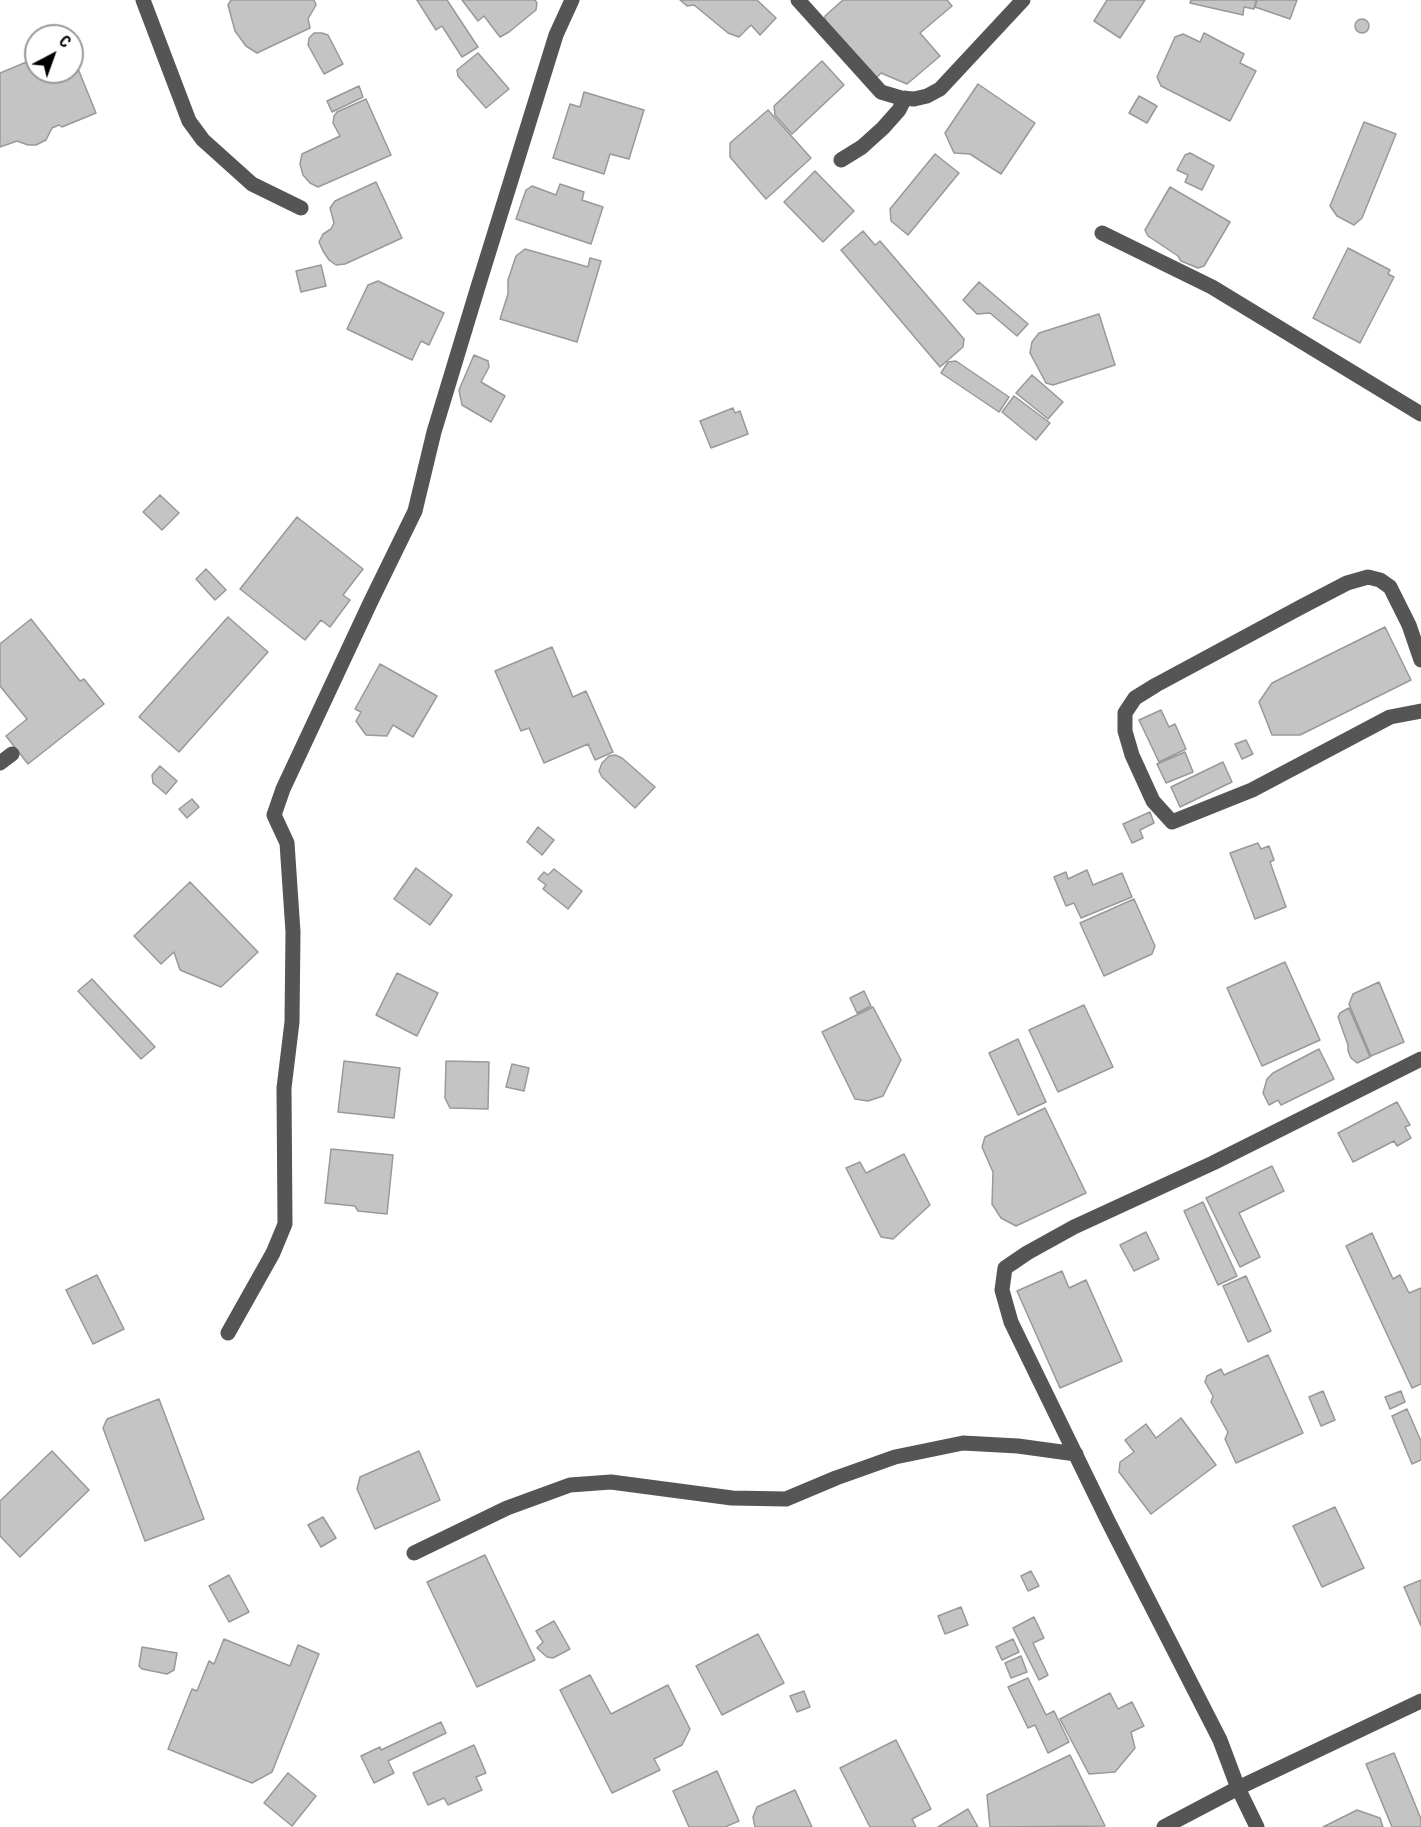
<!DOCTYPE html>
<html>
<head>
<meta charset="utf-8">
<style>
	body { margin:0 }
	#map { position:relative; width:1421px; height:1827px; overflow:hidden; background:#fff; font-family:"Roboto Condensed",sans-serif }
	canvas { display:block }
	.north { position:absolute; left:24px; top:24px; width:60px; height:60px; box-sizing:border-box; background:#fff; border:2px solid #999; border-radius:50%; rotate:41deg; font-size:16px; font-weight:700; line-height:24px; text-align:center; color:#000 }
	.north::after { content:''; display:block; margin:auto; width:21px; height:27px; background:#000; clip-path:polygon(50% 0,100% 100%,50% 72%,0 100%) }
</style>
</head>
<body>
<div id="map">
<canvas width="1421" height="1827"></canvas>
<div class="north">С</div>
</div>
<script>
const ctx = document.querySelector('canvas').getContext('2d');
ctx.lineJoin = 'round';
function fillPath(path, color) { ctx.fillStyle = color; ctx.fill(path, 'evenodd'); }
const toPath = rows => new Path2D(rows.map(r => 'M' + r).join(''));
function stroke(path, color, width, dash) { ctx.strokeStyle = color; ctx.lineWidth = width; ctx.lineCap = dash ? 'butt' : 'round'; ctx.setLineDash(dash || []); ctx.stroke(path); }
const building = toPath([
	[231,0,314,0,316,5,308,19,310,28,257,53,246,46,235,31,228,5,231,0],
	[417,0,447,0,478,47,462,57,442,26,436,30,417,0],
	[462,0,535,0,537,3,536,10,509,32,500,37,484,16,478,21,462,0],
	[680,0,757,0,776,18,760,35,751,25,739,37,728,33,694,5,687,6,680,0],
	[843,0,947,0,952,6,920,33,940,56,907,84,881,73,875,79,825,24,825,16,843,0],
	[1107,0,1145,0,1120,38,1094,21,1107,0],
	[1191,0,1256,0,1254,9,1244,7,1243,15,1190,3,1191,0],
	[1257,0,1297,0,1290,19,1255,7,1257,0],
	'1355 26a7 7 0 1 1 14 0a7 7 0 1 1-14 0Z',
	[314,33,322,33,328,35,343,64,324,74,308,45,309,38,314,33],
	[1204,33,1244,54,1240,63,1256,71,1230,121,1161,86,1157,77,1175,37,1183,34,1200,42,1204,33],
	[478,53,509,89,486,108,458,76,457,70,478,53],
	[72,54,96,113,62,127,59,125,52,128,46,140,36,145,28,145,17,141,0,147,0,73,36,58,36,72,72,72,72,54],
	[822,61,844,85,792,134,775,115,774,106,822,61],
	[978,84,1035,123,1001,174,970,154,954,153,945,133,978,84],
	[359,86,363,97,332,112,327,101,359,86],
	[584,92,644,110,629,159,610,154,604,174,553,158,570,104,580,107,584,92],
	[1139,96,1157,106,1147,123,1129,113,1139,96],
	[366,99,391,155,318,187,310,183,303,175,300,164,302,154,340,136,333,123,334,116,337,112,366,99],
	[768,110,811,158,766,199,730,157,730,143,768,110],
	[1364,122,1396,134,1362,218,1354,225,1337,216,1330,206,1364,122],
	[1190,153,1214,166,1202,190,1185,182,1188,175,1177,170,1185,155,1190,153],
	[935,154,959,173,908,235,891,221,890,209,935,154],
	[815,171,854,211,823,242,784,202,815,171],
	[376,182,402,238,345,264,336,265,329,260,323,251,319,242,323,234,331,229,334,223,330,208,335,201,376,182],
	[560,184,584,192,582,200,603,207,591,244,516,219,526,190,532,186,556,195,560,184],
	[1170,187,1230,222,1204,266,1198,268,1181,261,1178,256,1148,236,1145,230,1170,187],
	[863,231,875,245,880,241,964,339,963,347,940,367,841,250,863,231],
	[1348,248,1390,270,1388,274,1394,277,1360,343,1313,318,1348,248],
	[525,249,588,267,590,258,601,261,577,342,500,319,508,294,508,280,516,256,525,249],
	[321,265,326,286,301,292,296,271,321,265],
	[378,281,444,313,429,345,421,341,412,360,347,329,368,285,378,281],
	[979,282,1028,324,1017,336,990,313,977,314,963,300,979,282],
	[1099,314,1115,365,1053,385,1046,383,1030,353,1032,342,1039,333,1099,314],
	[474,355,488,361,489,367,481,382,505,396,491,422,462,405,459,390,474,355],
	[956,361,1009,397,999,412,941,373,948,362,956,361],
	[1032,375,1063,402,1048,419,1016,393,1032,375],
	[1014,396,1050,423,1036,440,1002,412,1014,396],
	[733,408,735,413,740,411,748,434,711,448,700,421,733,408],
	[160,495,179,513,162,530,143,512,160,495],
	[297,517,363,569,343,595,350,600,330,627,321,620,305,640,240,589,297,517],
	[206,569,226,590,215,600,196,579,206,569],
	[228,617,268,652,179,752,139,717,228,617],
	[31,619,80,681,84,679,104,704,28,764,6,736,27,719,0,686,0,644,31,619],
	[1385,627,1411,680,1300,735,1272,735,1259,702,1272,683,1385,627],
	[552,647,573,697,586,691,613,752,595,760,588,744,544,763,529,728,521,731,495,671,552,647],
	[380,664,437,696,413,737,393,725,387,736,366,735,356,721,361,712,355,709,380,664],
	[1161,710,1169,727,1175,724,1186,749,1159,762,1139,720,1161,710],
	[1246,740,1253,754,1242,759,1235,744,1246,740],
	[1185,752,1193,772,1166,783,1157,764,1185,752],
	[615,755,622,758,655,787,635,808,602,777,599,771,602,763,609,756,615,755],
	[1223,762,1232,782,1180,807,1171,787,1223,762],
	[160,766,177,781,166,794,153,783,152,775,160,766],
	[192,799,199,807,187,818,179,809,192,799],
	[1150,812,1154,823,1140,830,1143,838,1132,843,1123,824,1150,812],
	[538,827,554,840,542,855,527,842,538,827],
	[1258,843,1261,849,1269,846,1274,860,1270,862,1286,907,1255,919,1230,853,1258,843],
	[416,868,452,895,430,925,394,899,416,868],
	[554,869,582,891,568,909,543,889,546,885,538,879,544,872,548,875,554,869],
	[1087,870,1093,885,1122,873,1132,897,1081,918,1074,903,1066,906,1054,877,1066,872,1068,879,1087,870],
	[190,882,258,952,221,987,180,970,174,952,161,964,134,936,190,882],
	[1134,899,1155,946,1152,954,1104,976,1080,923,1134,899],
	[1285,962,1320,1040,1262,1066,1227,988,1285,962],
	[397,973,438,993,417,1036,376,1015,397,973],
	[92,979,155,1047,141,1059,78,991,92,979],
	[1379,982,1404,1042,1371,1056,1349,1004,1353,994,1379,982],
	[864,991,871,1006,857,1013,850,998,864,991],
	[1084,1005,1113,1067,1058,1092,1029,1030,1084,1005],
	[873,1007,901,1060,883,1096,868,1101,855,1099,822,1032,873,1007],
	[1349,1008,1370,1057,1357,1063,1351,1058,1348,1051,1348,1045,1338,1017,1340,1013,1349,1008],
	[1018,1039,1046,1102,1018,1115,989,1053,1018,1039],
	[1319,1049,1334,1079,1281,1105,1278,1100,1269,1105,1263,1093,1267,1079,1273,1073,1319,1049],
	[344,1061,400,1068,394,1118,338,1112,344,1061],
	[446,1061,489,1062,488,1109,450,1108,445,1098,446,1061],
	[512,1064,529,1068,524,1091,506,1087,512,1064],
	[1397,1102,1410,1125,1405,1127,1411,1138,1397,1146,1394,1141,1353,1162,1338,1133,1397,1102],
	[1045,1108,1086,1193,1016,1226,1001,1218,992,1204,993,1172,982,1147,985,1137,1045,1108],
	[331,1149,393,1155,387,1214,358,1211,355,1206,325,1203,331,1149],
	[904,1154,930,1205,893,1239,881,1237,846,1168,860,1162,866,1173,904,1154],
	[1272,1166,1284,1191,1239,1213,1260,1257,1240,1267,1206,1198,1272,1166],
	[1203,1202,1237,1276,1218,1285,1184,1211,1203,1202],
	[1146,1232,1159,1259,1134,1271,1120,1245,1146,1232],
	[1372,1233,1393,1279,1400,1275,1409,1293,1421,1288,1421,1384,1412,1388,1346,1246,1372,1233],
	[1062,1271,1069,1288,1086,1280,1122,1361,1060,1388,1017,1291,1062,1271],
	[97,1275,124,1329,93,1344,66,1290,97,1275],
	[1246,1276,1271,1331,1248,1342,1223,1286,1246,1276],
	[1268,1355,1303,1433,1236,1463,1225,1439,1228,1432,1211,1402,1213,1396,1205,1382,1207,1376,1221,1369,1224,1375,1268,1355],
	[1323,1391,1335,1420,1321,1426,1309,1397,1323,1391],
	[1401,1391,1405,1402,1390,1409,1385,1397,1401,1391],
	[159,1399,204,1519,145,1541,103,1428,107,1419,159,1399],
	[1407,1409,1421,1441,1421,1460,1412,1464,1392,1416,1407,1409],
	[1181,1418,1216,1465,1151,1514,1119,1472,1120,1462,1134,1452,1125,1440,1146,1424,1156,1438,1181,1418],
	[52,1451,89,1490,20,1557,0,1536,0,1501,52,1451],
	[419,1451,440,1500,375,1529,357,1489,360,1477,419,1451],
	[1335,1507,1364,1568,1322,1587,1293,1526,1335,1507],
	[323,1517,336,1538,321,1547,308,1525,323,1517],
	[485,1555,535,1660,477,1687,427,1582,485,1555],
	[1031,1571,1039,1586,1028,1591,1021,1576,1031,1571],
	[229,1575,249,1612,229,1622,209,1586,229,1575],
	[1421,1580,1421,1626,1404,1587,1421,1580],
	[961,1607,968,1625,945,1634,938,1616,961,1607],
	[1034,1617,1044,1638,1033,1643,1048,1675,1039,1680,1013,1628,1034,1617],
	[554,1621,570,1649,553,1658,547,1657,537,1648,543,1642,536,1631,554,1621],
	[758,1634,784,1683,722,1715,696,1666,758,1634],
	[224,1639,290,1666,298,1645,319,1654,272,1772,252,1783,168,1749,192,1689,197,1691,209,1661,214,1664,224,1639],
	[1013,1639,1019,1652,1002,1660,996,1647,1013,1639],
	[142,1647,177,1653,174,1670,167,1674,142,1669,139,1666,142,1647],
	[1021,1656,1027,1672,1011,1678,1005,1663,1021,1656],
	[590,1675,611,1714,668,1685,690,1729,682,1745,654,1759,660,1770,612,1793,560,1690,590,1675],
	[1028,1678,1046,1715,1054,1711,1069,1742,1048,1753,1035,1725,1028,1728,1008,1687,1028,1678],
	[804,1691,810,1707,797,1712,790,1696,804,1691],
	[1110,1693,1118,1709,1132,1702,1144,1726,1131,1732,1135,1748,1115,1772,1089,1774,1060,1719,1110,1693],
	[441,1722,446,1733,388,1761,394,1773,374,1783,361,1756,380,1747,381,1750,441,1722],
	[896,1740,931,1809,912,1819,916,1827,870,1827,840,1768,896,1740],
	[474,1745,486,1773,476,1777,482,1790,448,1805,444,1798,428,1805,413,1773,474,1745],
	[1394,1753,1421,1819,1421,1827,1392,1827,1366,1764,1394,1753],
	[1070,1755,1105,1826,990,1827,987,1795,1070,1755],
	[717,1771,739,1821,725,1827,689,1827,673,1791,717,1771],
	[288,1773,316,1796,292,1826,264,1803,288,1773],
	[795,1790,812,1827,755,1827,753,1817,757,1807,795,1790],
	[968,1809,978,1827,938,1827,968,1809],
	[1357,1810,1380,1818,1383,1827,1323,1827,1357,1810]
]);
const minor = toPath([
	[143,0,189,121,203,140,252,184,301,208],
	[798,0,881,92,901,98,914,99,927,96,940,89,1023,0],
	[841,160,862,147,883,128,899,110,905,98],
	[1102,233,1212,287,1421,414],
	[1421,660,1409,625,1390,587,1380,580,1368,577,1347,583,1301,607,1156,685,1135,698,1125,713,1125,731,1132,755,1153,801,1172,822,1252,790,1390,717,1421,711],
	[0,763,12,754],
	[228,1333,273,1253,285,1224,284,1088,292,1022,293,932,287,843,274,815,283,789,371,601,415,511,434,432,477,290,556,35,572,0],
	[414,1553,507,1508,570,1485,611,1482,732,1498,786,1499,836,1478,895,1457,963,1443,1018,1446,1076,1454],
	[1164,1827,1238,1788,1421,1701],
	[1257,1827,1238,1788,1220,1740,1108,1521,1011,1322,1002,1290,1005,1268,1027,1253,1074,1227,1213,1163,1421,1059]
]);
fillPath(building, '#c4c4c4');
stroke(building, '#999', 1.5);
stroke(minor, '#555', 15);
</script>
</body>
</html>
